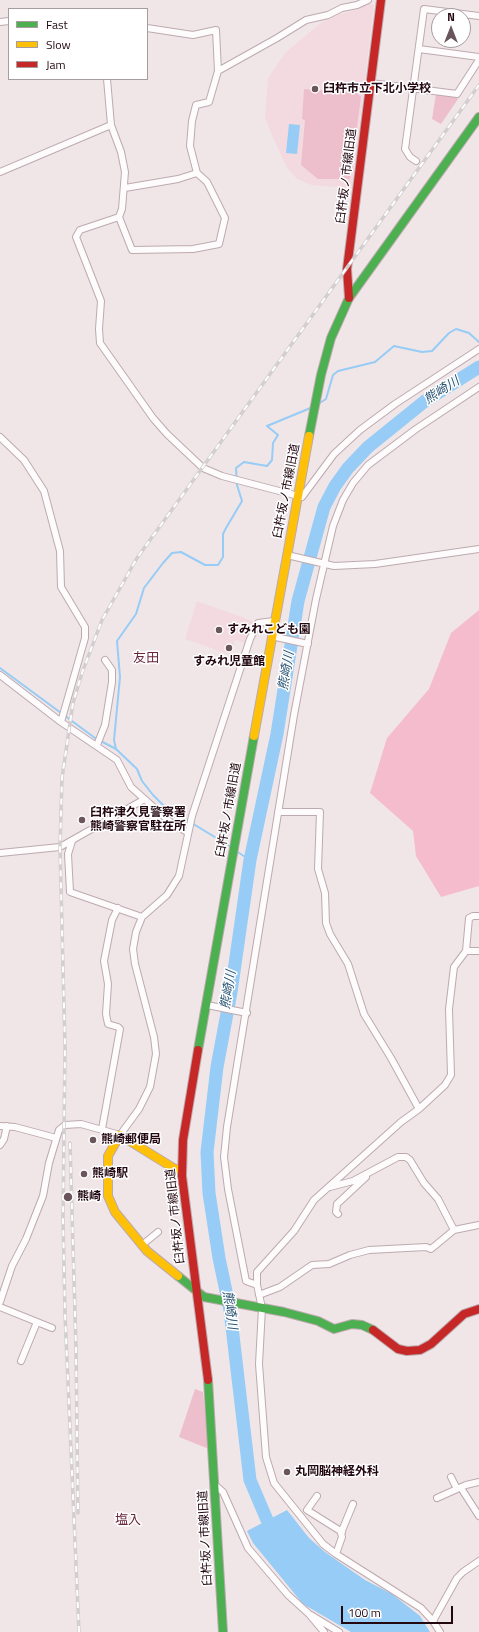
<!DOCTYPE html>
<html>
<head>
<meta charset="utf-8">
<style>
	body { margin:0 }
	#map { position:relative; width:479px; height:1632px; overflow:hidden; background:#f0e6e8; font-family:"Titillium Web",sans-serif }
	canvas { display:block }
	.legend { position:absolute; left:8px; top:8px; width:140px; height:72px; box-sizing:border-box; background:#fff; border:1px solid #a79c9f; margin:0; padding:5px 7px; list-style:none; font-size:12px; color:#220710 }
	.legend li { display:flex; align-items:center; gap:8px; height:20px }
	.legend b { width:20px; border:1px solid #a79c9f }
	.north { position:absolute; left:431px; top:8px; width:40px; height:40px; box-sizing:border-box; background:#fff; border:1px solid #a79c9f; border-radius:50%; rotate:0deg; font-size:11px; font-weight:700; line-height:16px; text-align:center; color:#220710 }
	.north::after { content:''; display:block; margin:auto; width:14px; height:18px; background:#6a555c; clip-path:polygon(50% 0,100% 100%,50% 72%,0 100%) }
	.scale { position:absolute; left:341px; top:1606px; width:112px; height:18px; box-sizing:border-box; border:2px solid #220710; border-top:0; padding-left:5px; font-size:12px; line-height:14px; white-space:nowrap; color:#220710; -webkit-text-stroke:3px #fff; paint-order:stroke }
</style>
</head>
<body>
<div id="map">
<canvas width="479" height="1632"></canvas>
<ul class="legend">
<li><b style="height:5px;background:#4caf50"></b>Fast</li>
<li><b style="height:5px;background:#ffc107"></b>Slow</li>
<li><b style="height:5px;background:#c62828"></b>Jam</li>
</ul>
<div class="north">N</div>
<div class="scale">100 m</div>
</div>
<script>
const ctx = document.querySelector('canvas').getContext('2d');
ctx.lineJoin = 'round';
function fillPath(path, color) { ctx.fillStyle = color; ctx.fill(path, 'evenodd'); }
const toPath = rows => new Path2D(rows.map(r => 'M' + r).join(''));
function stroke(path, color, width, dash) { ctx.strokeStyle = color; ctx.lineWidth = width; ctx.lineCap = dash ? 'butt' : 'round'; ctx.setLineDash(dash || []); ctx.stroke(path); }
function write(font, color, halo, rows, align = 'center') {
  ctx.font = font + ' "Titillium Web","Noto Sans JP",sans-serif'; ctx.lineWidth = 3; ctx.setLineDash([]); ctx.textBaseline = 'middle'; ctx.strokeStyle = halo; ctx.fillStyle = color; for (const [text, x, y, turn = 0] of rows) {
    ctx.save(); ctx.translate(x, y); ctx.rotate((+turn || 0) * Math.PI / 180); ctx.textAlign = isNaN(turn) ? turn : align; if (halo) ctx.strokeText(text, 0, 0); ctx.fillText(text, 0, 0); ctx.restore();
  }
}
const built = toPath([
	[367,4,374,5,352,188,311,185,297,179,287,168,271,133,265,118,268,78,285,53,322,22,340,14,356,10],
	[197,601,253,621,245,643,235,640,231,655,185,639]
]);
const green = toPath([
	[304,89,357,93,361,97,350,179,318,179,301,165,305,120,302,119],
	[436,94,456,97,458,99,441,124,432,119],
	[195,1389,203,1392,209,1449,179,1437]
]);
const forest = toPath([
	[479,610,479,886,441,897,416,856,413,831,370,793,387,738,429,689,451,633]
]);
const water = toPath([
	[289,124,300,125,297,154,286,153],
	[287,1510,309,1538,325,1552,365,1580,392,1594,420,1616,430,1632,351,1632,303,1604,253,1543,247,1531]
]);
const stream = toPath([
	[318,404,326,399,333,375,338,371,375,362,394,346,422,352,432,351,449,333,456,329,469,333,479,342],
	[0,668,95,738,116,749,137,769,142,781,153,795,164,806,231,847],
	[116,749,114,740,120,677,117,641,136,614,144,588,163,563,172,553,181,552,205,565,218,565,223,557,223,534,226,528,242,501,237,485,236,468,244,462,267,466,272,460,273,443,278,435,267,426,313,407],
	[236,851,250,860]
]);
const river = toPath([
	[276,1535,267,1520,250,1480,230,1310,219,1258,209,1193,207,1152,217,1067,231,992,250,860,277,734,298,601,324,507,335,486,348,468,368,447,425,401,479,367]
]);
const street = toPath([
	[0,22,9,21],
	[419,49,479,57],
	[218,71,277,38,306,20,328,15,342,8,357,5,368,0],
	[107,79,111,125,121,152,125,172,122,209,119,217,132,250,193,249,219,244,225,218,207,182,197,173,190,146,192,121,196,105,209,102,218,71,216,30,193,35,147,28],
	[371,83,457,94,479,60],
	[416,161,410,157,405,149,424,9,479,16],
	[0,172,111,125],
	[125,188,178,179,197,173],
	[119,217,80,230,76,237,101,301,99,329,100,343,153,418,167,434,203,468,222,476,302,497,334,454,360,430,395,404,479,349],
	[0,437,24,460,44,491,60,551,61,587,85,627,85,638,61,722],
	[287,555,334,566,375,564,479,549],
	[271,636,308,644],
	[0,675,61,722,117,760,131,787,169,821,187,832],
	[97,745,105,725,112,682,112,670,105,660],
	[278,812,320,812,318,869,325,893,326,923,330,934,348,964,364,1014,391,1058,419,1109],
	[72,841,68,854,70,892,142,917],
	[0,853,60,847,143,800],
	[466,951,479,951],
	[207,1005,247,1013],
	[0,1126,15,1127,56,1138],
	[102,1129,120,1029,118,1027,108,1024,106,1014,108,984,104,961,112,920,118,908],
	[0,1145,4,1139,7,1126],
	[330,1187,353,1181,398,1157,406,1157,410,1160,424,1183,438,1199,454,1230],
	[338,1214,336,1212,337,1204,366,1177],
	[142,1245,158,1232],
	[257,1285,246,1281,228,1189,224,1157,227,1127,294,715,316,599,333,526,343,500,353,483,368,465,416,429,479,387],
	[259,1295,280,1287,312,1265,329,1264,350,1255,369,1250,426,1247,431,1249,454,1230,479,1225],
	[0,1302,12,1266,26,1239,43,1196,49,1163,59,1130,65,1125,81,1124,120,1135,139,1109,150,1087,156,1054,154,1037,135,964,133,949,136,932,142,917,167,895,179,876,192,816,250,639,258,623,274,621],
	[0,1307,52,1328],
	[21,1361,37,1322],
	[451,1477,457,1489],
	[215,1485,223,1492,248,1548,288,1595,309,1614,324,1632],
	[461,1488,479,1516],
	[317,1496,307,1510,342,1532],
	[437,1498,466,1485,479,1482],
	[336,1554,342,1537,341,1533,353,1504],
	[311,1615,339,1632],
	[433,1621,457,1578,463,1572,479,1561],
	[440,1632,433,1621,421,1608,336,1554,323,1544,274,1483,266,1457,259,1364,262,1308,257,1285,257,1272,294,1231,314,1200,401,1122,419,1109,445,1085,451,1075,449,1009,454,967,466,951,469,918,473,916,479,916]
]);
const fast = toPath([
	[309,436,321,375,331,338,349,298,479,117],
	[198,1050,254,736],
	[178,1276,204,1297,284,1312,318,1321,334,1329,352,1324,362,1325,373,1330],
	[208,1380,223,1632]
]);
const slow = toPath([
	[254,736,309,436],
	[178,1276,147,1251,115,1212,108,1196,108,1156,120,1135,175,1169,182,1169]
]);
const jam = toPath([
	[349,298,347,269,381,0],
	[198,1050,183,1140,182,1176,208,1380],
	[373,1330,398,1349,407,1351,420,1350,431,1344,464,1314,479,1309]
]);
const rail = toPath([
	[70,1143,76,1348,78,1513],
	[79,1632,65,1314,63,1219,65,1047,60,847,62,778,73,703,82,673,102,620,137,558,479,85]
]);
const markers = [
	[315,89,4,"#6a555c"],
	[219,630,4,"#6a555c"],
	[229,648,4,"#6a555c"],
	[82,820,4,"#6a555c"],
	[93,1140,4,"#6a555c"],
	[84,1174,4,"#6a555c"],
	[68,1197,5,"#6a555c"],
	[287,1472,4,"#6a555c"]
];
const poiNames = [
	["臼杵市立下北小学校",323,89],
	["すみれこども園",227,630],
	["すみれ児童館",229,662,"center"],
	["臼杵津久見警察署",90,813],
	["熊崎警察官駐在所",90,827],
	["熊崎郵便局",101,1140],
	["熊崎駅",92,1174],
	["熊崎",77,1197],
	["丸岡脳神経外科",295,1472]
];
const streetNames = [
	["臼杵坂ノ市線旧道",347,176,-83],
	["臼杵坂ノ市線旧道",287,491,-79],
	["臼杵坂ノ市線旧道",229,810,-80],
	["臼杵坂ノ市線旧道",176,1216,-96],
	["臼杵坂ノ市線旧道",206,1538,-93]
];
const waterNames = [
	["熊崎川",442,391,-33],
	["熊崎川",287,671,-81],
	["熊崎川",229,990,-81],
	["熊崎川",229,1310,82]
];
const neighbourhoodNames = [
	["友田",146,659],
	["塩入",128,1521]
];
fillPath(built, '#f3dae0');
fillPath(green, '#edbecb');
fillPath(forest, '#f4bccc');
fillPath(water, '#96ccf5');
stroke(stream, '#96ccf5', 2);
stroke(river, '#96ccf5', 13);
stroke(street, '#bdaaaf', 8);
stroke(fast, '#bdaaaf', 10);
stroke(slow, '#bdaaaf', 10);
stroke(jam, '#bdaaaf', 10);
stroke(street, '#fdfbfc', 6);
stroke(fast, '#4caf50', 8);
stroke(slow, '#ffc107', 8);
stroke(jam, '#c62828', 8);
stroke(rail, '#d3cecf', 3.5);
stroke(rail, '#fff', 2, [6]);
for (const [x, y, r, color] of markers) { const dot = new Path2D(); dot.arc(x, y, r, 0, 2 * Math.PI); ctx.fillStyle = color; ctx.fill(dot); stroke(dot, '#fff', 1.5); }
write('bold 12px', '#220710', '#fff', poiNames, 'left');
write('12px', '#220710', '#fff', streetNames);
write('italic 13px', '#2a5574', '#fff', waterNames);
write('13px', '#68263d', '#fff', neighbourhoodNames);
</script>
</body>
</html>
